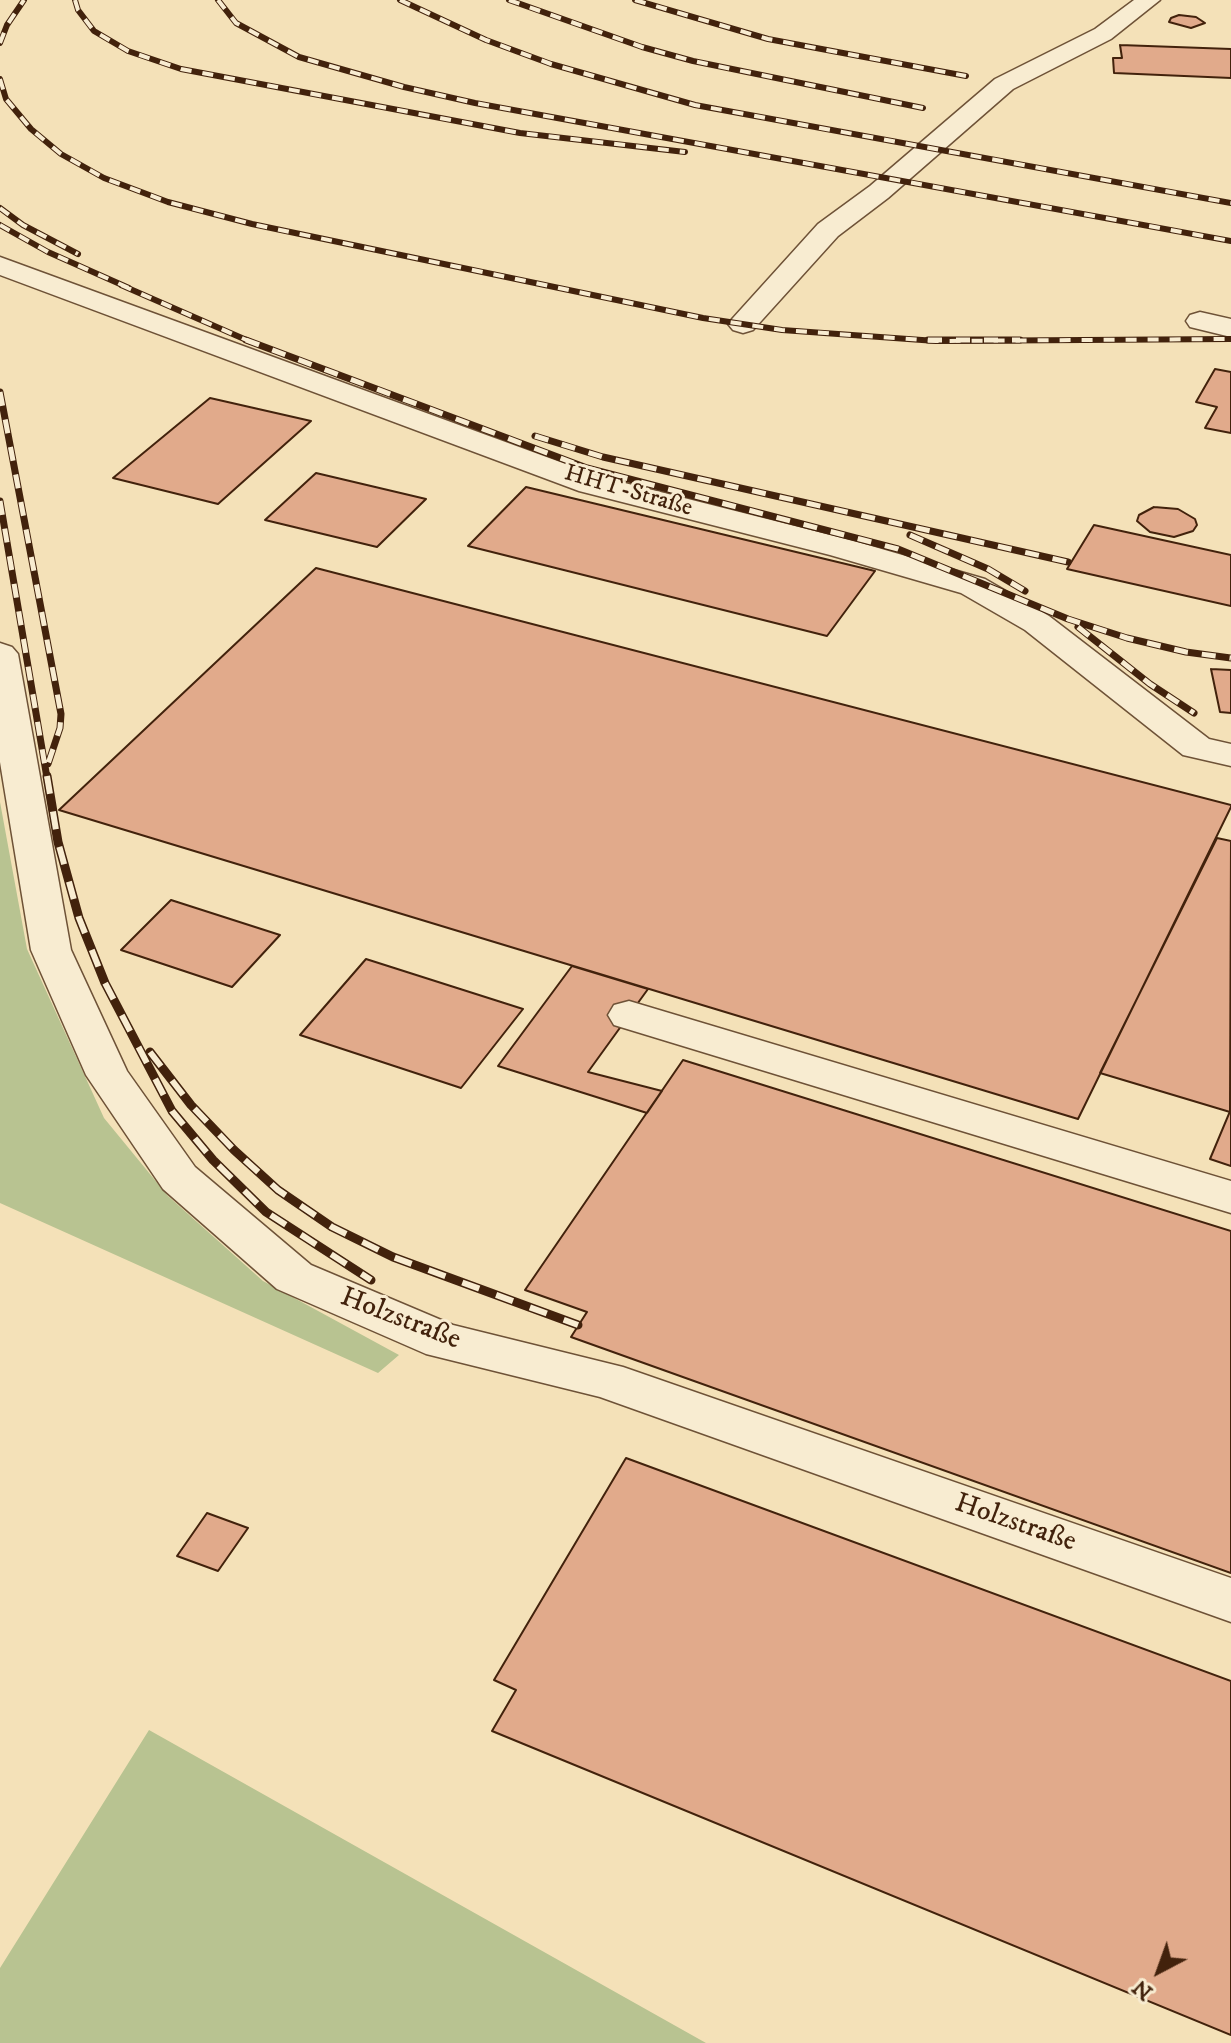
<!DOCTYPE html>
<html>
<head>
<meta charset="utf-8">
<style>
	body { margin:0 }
	#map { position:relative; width:1231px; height:2043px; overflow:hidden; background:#f4e1b8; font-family:"IM FELL DW Pica",serif }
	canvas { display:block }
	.north { position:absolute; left:1119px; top:1931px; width:80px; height:80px; -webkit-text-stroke:6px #f8ecd1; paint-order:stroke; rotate:221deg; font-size:22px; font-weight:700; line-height:32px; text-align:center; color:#42220c }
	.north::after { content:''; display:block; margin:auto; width:28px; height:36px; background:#42220c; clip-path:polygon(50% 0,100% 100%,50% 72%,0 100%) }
</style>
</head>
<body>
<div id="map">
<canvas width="1231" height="2043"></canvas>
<div class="north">N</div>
</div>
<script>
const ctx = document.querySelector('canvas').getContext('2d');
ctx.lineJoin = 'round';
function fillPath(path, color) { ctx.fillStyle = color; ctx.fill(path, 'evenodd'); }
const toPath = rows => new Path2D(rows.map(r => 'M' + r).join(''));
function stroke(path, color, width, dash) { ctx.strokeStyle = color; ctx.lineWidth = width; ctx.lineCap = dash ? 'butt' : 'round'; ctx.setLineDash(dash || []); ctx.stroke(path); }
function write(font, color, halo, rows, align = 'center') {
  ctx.font = font + ' "IM FELL DW Pica",serif'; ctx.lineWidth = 6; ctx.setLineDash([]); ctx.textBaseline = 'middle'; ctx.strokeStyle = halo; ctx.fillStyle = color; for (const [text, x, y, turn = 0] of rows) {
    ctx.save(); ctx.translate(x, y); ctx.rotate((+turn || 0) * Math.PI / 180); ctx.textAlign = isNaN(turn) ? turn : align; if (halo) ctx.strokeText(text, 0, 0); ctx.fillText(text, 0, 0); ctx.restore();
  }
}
const green = toPath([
	[0,802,27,949,104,1118,168,1196,263,1281,399,1355,378,1373,0,1203],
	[149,1730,706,2043,0,2043,0,1968]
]);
const building = toPath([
	[1179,15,1196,17,1205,23,1191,28,1169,22,1171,18,1179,15],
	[1120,45,1231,49,1231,78,1114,73,1113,58,1122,58,1120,45],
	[1215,369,1231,372,1231,433,1205,428,1217,407,1196,402,1215,369],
	[210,398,311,421,218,504,113,478,210,398],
	[316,473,426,499,377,547,265,520,316,473],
	[526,487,875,571,827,636,468,546,526,487],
	[1154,507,1178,509,1195,519,1197,525,1193,531,1174,537,1150,532,1137,521,1139,515,1154,507],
	[1094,525,1231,555,1231,606,1067,569,1094,525],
	[316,568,1231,805,1231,807,1078,1119,59,810,316,568],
	[1211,669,1231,670,1231,713,1220,712,1211,669],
	[1217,838,1231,841,1230,1112,1100,1073,1217,838],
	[171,900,280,935,232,987,121,950,171,900],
	[366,959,523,1009,461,1088,300,1035,366,959],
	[572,966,648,989,588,1072,662,1091,647,1113,498,1066,572,966],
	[683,1060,1231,1231,1231,1573,571,1337,587,1312,525,1290,683,1060],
	[1231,1109,1231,1166,1210,1159,1231,1109],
	[626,1458,1231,1681,1231,2035,492,1731,516,1690,494,1680,626,1458],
	[207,1513,248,1528,218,1571,177,1556,207,1513]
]);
const minor = toPath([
	[1134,0,1160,0,1111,39,1013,89,888,198,838,236,753,330,743,333,733,330,728,324,733,318,818,224,870,186,995,79,1095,29,1134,0],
	[0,257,601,477,854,541,985,579,1049,616,1209,739,1231,744,1231,766,1183,755,1025,630,961,593,830,555,579,491,0,275,0,257],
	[1200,312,1231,319,1231,337,1190,327,1186,321,1190,315,1200,312],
	[0,643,12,647,18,654,71,950,127,1071,195,1167,311,1265,453,1325,623,1367,1231,1578,1231,1622,600,1397,426,1354,277,1289,163,1189,86,1075,31,950,0,762,0,643],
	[629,1001,1231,1181,1231,1213,614,1025,608,1015,614,1005,629,1001]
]);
const railFar2 = toPath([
	[75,0,78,10,94,31,128,51,181,69,520,133,685,152],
	[218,0,236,23,299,57,404,87,475,103,1231,241],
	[400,0,486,40,551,64,695,105,1231,203],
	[509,0,642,47,693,61,923,108],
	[635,0,768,39,966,76],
	[0,43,7,25,24,0],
	[0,79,6,99,31,129,61,154,104,178,168,202,252,224,703,318,782,330,936,341,1231,339],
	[0,208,23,225,78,254],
	[0,225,48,252,129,288],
	[121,285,251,342]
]);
const railFar1 = toPath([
	[246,340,587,468,898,549,1068,619,1127,638,1186,652,1231,658],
	[928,340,1020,340],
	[0,392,61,714,60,728,48,764],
	[535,436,603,457,1068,562],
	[0,501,47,778],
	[910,535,988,569,1025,591],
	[1078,627,1150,684,1194,713]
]);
const rail = toPath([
	[47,776,58,842,79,918,105,983,172,1111,213,1160,266,1212,371,1280],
	[150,1052,191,1105,234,1150,278,1190,332,1227,393,1257,578,1325]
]);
const farStreetnames = [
	["HHT-Straße",628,492,16]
];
const streetNames = [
	["Holzstraße",400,1320,21],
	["Holzstraße",1015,1524,19]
];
fillPath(green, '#b8c391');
fillPath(building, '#e1aa8b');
stroke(building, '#42220c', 2);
stroke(minor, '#6e5237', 3);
fillPath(minor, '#f8ecd1');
stroke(railFar2, '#42220c', 6);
stroke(railFar1, '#42220c', 7);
stroke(rail, '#42220c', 9);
stroke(railFar2, '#f8ecd1', 4, [11]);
stroke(railFar1, '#f8ecd1', 5, [14]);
stroke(rail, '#f8ecd1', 6, [18]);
write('24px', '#42220c', '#f8ecd1', farStreetnames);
write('28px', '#42220c', '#f8ecd1', streetNames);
</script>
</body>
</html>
